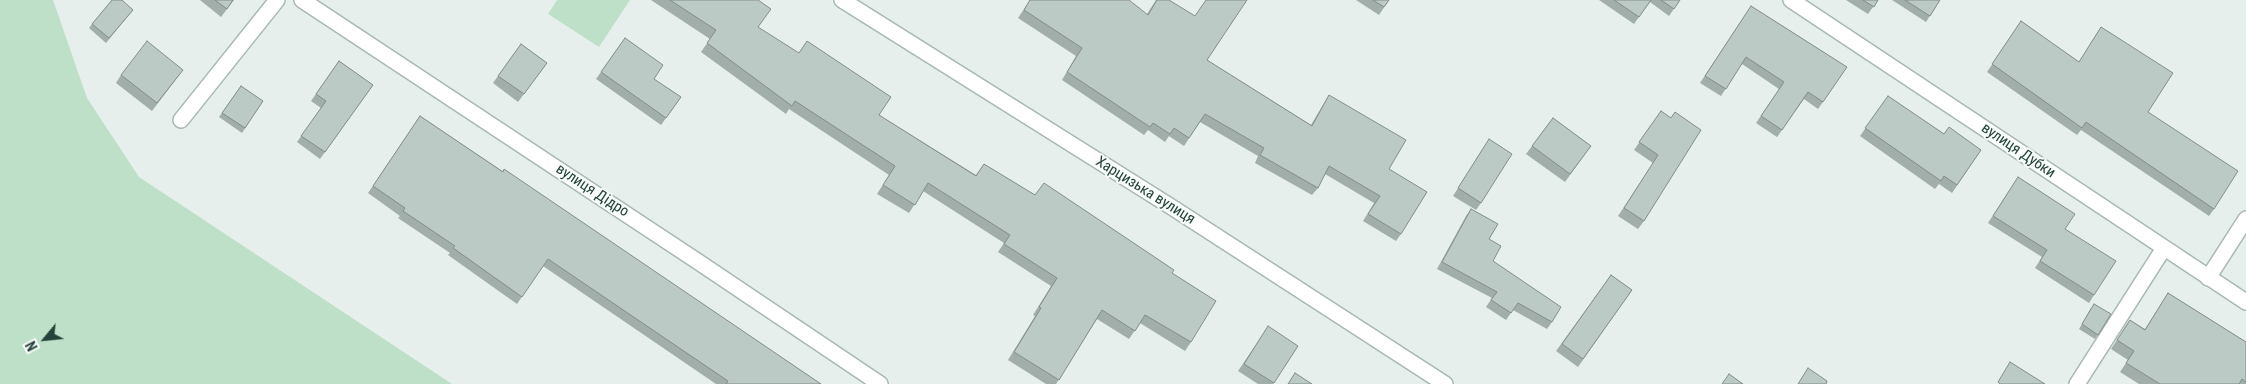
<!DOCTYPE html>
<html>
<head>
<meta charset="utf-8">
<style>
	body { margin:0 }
	#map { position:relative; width:2246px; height:384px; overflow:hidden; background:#e6efeb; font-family:"Roboto Condensed",sans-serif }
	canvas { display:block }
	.north { position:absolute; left:20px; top:314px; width:50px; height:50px; -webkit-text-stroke:4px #f7fbf9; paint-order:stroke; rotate:242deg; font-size:14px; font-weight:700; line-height:20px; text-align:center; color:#24423a }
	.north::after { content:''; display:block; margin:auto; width:18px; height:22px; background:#24423a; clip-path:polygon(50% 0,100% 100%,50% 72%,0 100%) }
</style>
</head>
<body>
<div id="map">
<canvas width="2246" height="384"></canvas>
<div class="north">N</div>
</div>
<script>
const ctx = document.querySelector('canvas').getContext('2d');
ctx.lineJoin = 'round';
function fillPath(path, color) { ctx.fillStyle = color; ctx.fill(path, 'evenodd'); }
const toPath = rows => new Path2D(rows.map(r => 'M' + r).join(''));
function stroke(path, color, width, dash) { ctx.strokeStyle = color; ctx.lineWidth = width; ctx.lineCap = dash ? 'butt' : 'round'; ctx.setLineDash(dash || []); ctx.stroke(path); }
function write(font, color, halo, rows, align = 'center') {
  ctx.font = font + ' "Roboto Condensed",sans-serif'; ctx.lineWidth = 4; ctx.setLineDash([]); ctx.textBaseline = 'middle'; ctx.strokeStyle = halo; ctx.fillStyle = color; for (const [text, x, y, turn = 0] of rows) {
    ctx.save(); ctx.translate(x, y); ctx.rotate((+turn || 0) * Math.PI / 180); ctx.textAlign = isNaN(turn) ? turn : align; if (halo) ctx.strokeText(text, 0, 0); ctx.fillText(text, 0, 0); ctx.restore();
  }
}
const green = toPath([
	[0,0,53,0,87,98,139,177,452,384,0,384],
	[557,0,630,0,599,47,548,14]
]);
const street = toPath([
	[302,0,700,263,880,384],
	[842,0,1170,206,1445,384],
	[1791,0,2246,302],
	[181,120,277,0],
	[2208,278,2246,219],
	[2077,384,2164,248]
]);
const wall = toPath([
	[200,0,234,0,221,17],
	[651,0,758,0,758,27,879,115,976,175,984,164,1035,195,1172,273,1191,342,1185,351,1140,323,1129,339,1097,319,1056,384,1046,384,1008,360,1035,316,1033,315,1051,286,998,252,1004,243,923,191,909,213,877,194,889,175,789,109,786,114,701,52,710,39],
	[1030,0,1147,14,1156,0,1169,0,1207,60,1311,125,1324,103,1329,95,1389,169,1401,234,1396,241,1363,221,1374,203,1325,174,1318,188,1312,195,1255,163,1258,156,1200,122,1184,146,1169,136,1165,142,1148,130,1144,135,1062,80,1076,56,1018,18],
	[1356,0,1389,0,1379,15],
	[1599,0,1680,0,1669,16,1650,2,1634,24],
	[1846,0,1878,0,1868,14],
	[1892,0,1940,0,1926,22],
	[1751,6,1847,67,1818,109,1804,99,1777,137,1756,123,1779,89,1742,64,1721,96,1700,83],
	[133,10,106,43,89,28,92,24],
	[2021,21,2079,62,2101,27,2148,112,2214,209,2209,216,2081,130,2077,135,1987,72],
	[625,38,654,79,681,97,661,125,596,79],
	[521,44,547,63,518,102,493,83],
	[339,61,373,85,320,159,297,142,321,108,311,101],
	[183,70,152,111,116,83,121,75],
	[241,86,263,101,242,133,219,117],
	[1888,96,1944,134,1981,150,1952,193,1939,184,1935,189,1860,136],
	[1661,111,1671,118,1644,221,1638,229,1618,216,1653,163,1634,150],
	[420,116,821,384,716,384,543,266,517,304,448,255,450,253,398,218,400,216,368,193],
	[1553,118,1591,146,1565,182,1526,154],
	[1484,147,1481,203,1476,210,1453,196],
	[2018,177,2065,229,2094,295,2089,303,2035,268,2042,257,1988,223],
	[1471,209,1489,239,1493,261,1552,322,1547,329,1513,310,1506,320,1486,307,1492,298,1437,269,1466,216],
	[1611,275,1632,290,1578,367,1556,351],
	[2168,293,2246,342,2246,384,2139,384,2120,372,2128,360,2111,349,2130,320,2145,329],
	[2091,308,2111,314,2095,339,2079,329],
	[1263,334,1298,346,1273,384,1258,384,1238,371]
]);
const building = toPath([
	[112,0,122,0,133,10,109,38,92,24,112,0],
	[215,0,233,0,227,9,215,0],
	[670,0,758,0,771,9,758,27,799,53,807,41,891,97,879,115,976,176,984,164,1035,195,1044,183,1174,270,1172,273,1216,301,1191,342,1145,315,1135,331,1102,310,1059,380,1014,352,1041,308,1039,307,1057,278,1004,244,1010,235,928,183,915,205,883,185,895,166,795,101,792,106,707,43,716,30,670,0],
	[1030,0,1129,0,1148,15,1157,0,1169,0,1195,16,1206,0,1247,0,1207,60,1312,126,1329,95,1406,140,1389,169,1427,192,1401,234,1368,214,1380,196,1329,166,1318,188,1260,155,1264,148,1205,114,1189,138,1174,128,1170,134,1153,123,1150,127,1067,72,1082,48,1024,10,1030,0],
	[1373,0,1389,0,1384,7,1373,0],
	[1614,0,1651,0,1639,17,1614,0],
	[1661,0,1680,0,1674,9,1661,0],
	[1863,0,1878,0,1874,7,1863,0],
	[1905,0,1940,0,1930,16,1905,0],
	[1751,6,1847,67,1823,102,1808,92,1782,130,1761,116,1784,82,1746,57,1726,89,1705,76,1751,6],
	[2021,21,2079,62,2101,27,2173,73,2148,112,2238,171,2214,209,2086,122,2082,128,1992,64,2021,21],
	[625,38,663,65,654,79,681,97,666,118,601,72,625,38],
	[147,41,183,70,157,103,121,75,147,41],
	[521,44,547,63,524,94,498,76,521,44],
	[339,61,373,85,325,152,301,136,326,101,316,94,339,61],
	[241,86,263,101,245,128,222,113,241,86],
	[1888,96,1944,134,1949,127,1981,150,1957,185,1944,176,1941,181,1865,128,1888,96],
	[1661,111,1671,118,1675,112,1701,130,1644,221,1624,208,1658,155,1639,142,1661,111],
	[420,116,503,172,504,169,821,384,726,384,728,381,548,259,522,297,453,248,455,246,403,211,405,208,373,186,420,116],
	[1553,118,1591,146,1570,174,1532,146,1553,118],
	[1489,139,1512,154,1481,203,1458,188,1489,139],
	[2018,177,2075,214,2065,229,2116,261,2094,295,2040,261,2047,250,1993,216,2018,177],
	[1471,209,1498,224,1489,239,1501,246,1493,261,1561,307,1552,322,1518,303,1511,313,1491,300,1497,292,1442,262,1471,209],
	[1611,275,1632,290,1583,359,1562,344,1611,275],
	[2168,293,2246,342,2246,382,2242,379,2239,384,2160,384,2126,363,2134,351,2117,340,2130,320,2145,330,2168,293],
	[2094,304,2111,314,2098,335,2082,324,2094,304],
	[1268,326,1298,346,1274,383,1244,364,1268,326],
	[2010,362,2045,384,2000,384,1998,382,2010,362],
	[1808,368,1827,381,1826,384,1798,384,1808,368],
	[1295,373,1312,384,1288,384,1295,373],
	[1729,374,1743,384,1722,384,1729,374]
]);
const streetNames = [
	["вулиця Дубки",2018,151,34],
	["вулиця Дідро",592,191,33],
	["Харцизька вулиця",1145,191,32]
];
fillPath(green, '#bfe0c8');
stroke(street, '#a8b8b2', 18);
stroke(street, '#fff', 15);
fillPath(wall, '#a1aea9');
fillPath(building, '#bbcac4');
stroke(building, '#838d89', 1);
write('15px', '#24423a', '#f7fbf9', streetNames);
</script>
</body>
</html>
